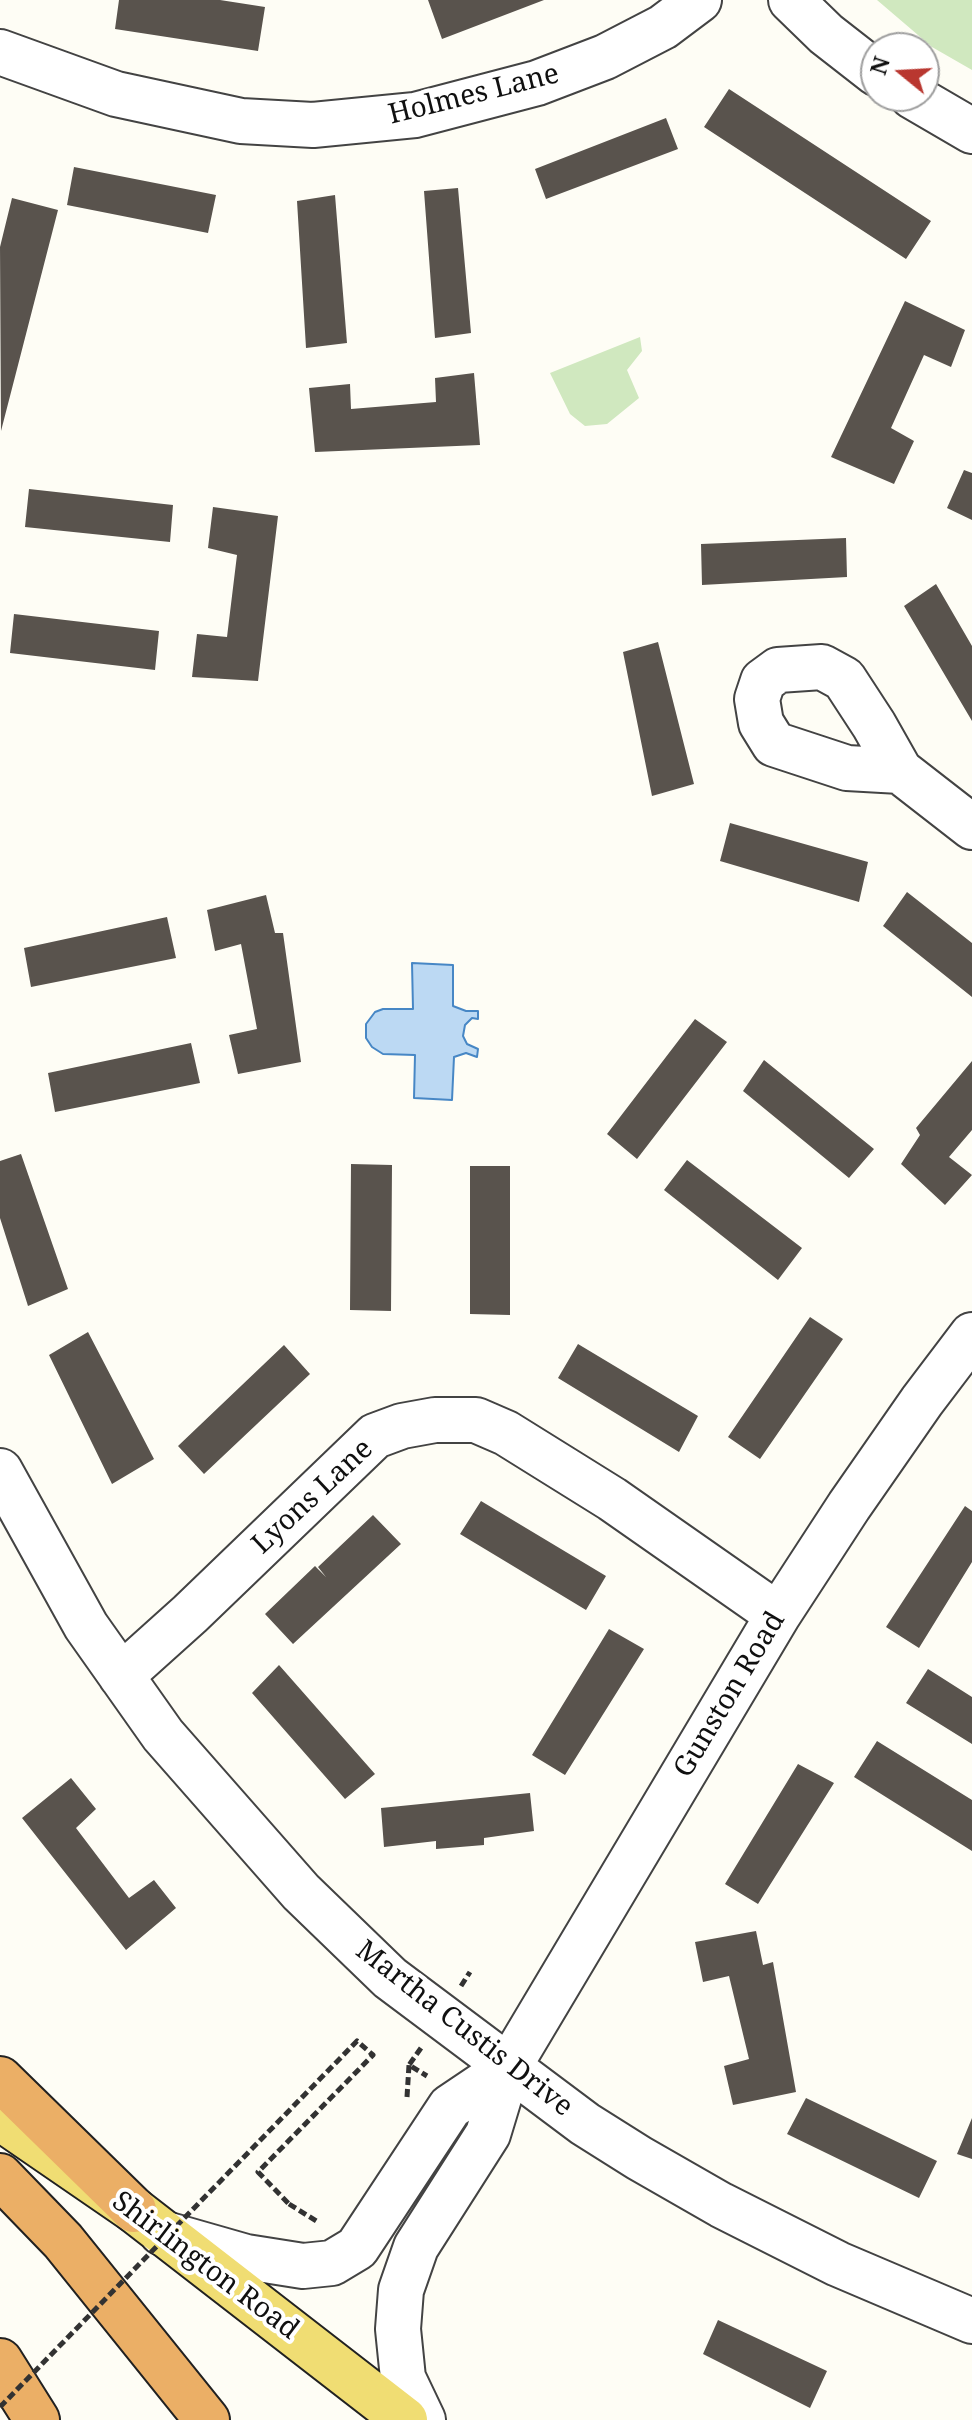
<!DOCTYPE html>
<html>
<head>
<meta charset="utf-8">
<style>
	body { margin:0 }
	#map { position:relative; width:972px; height:2420px; overflow:hidden; background:#fefdf5; font-family:"Noto Serif",serif }
	canvas { display:block }
	.north { position:absolute; left:860px; top:32px; width:80px; height:80px; box-sizing:border-box; background:#fff; border:2px solid #9f9f9f; border-radius:50%; rotate:288deg; font-size:22px; font-weight:700; line-height:32px; text-align:center; color:#101010 }
	.north::after { content:''; display:block; margin:auto; width:28px; height:36px; background:#b93730; clip-path:polygon(50% 0,100% 100%,50% 72%,0 100%) }
</style>
</head>
<body>
<div id="map">
<canvas width="972" height="2420"></canvas>
<div class="north">N</div>
</div>
<script>
const ctx = document.querySelector('canvas').getContext('2d');
ctx.lineJoin = 'round';
function fillPath(path, color) { ctx.fillStyle = color; ctx.fill(path, 'evenodd'); }
const toPath = rows => new Path2D(rows.map(r => 'M' + r).join(''));
function stroke(path, color, width, dash) { ctx.strokeStyle = color; ctx.lineWidth = width; ctx.lineCap = dash ? 'butt' : 'round'; ctx.setLineDash(dash || []); ctx.stroke(path); }
function write(font, color, halo, rows, align = 'center') {
  ctx.font = font + ' "Noto Serif",serif'; ctx.lineWidth = 8; ctx.setLineDash([]); ctx.textBaseline = 'middle'; ctx.strokeStyle = halo; ctx.fillStyle = color; for (const [text, x, y, turn = 0] of rows) {
    ctx.save(); ctx.translate(x, y); ctx.rotate((+turn || 0) * Math.PI / 180); ctx.textAlign = isNaN(turn) ? turn : align; if (halo) ctx.strokeText(text, 0, 0); ctx.fillText(text, 0, 0); ctx.restore();
  }
}
const green = toPath([
	[877,0,972,0,972,70,932,47],
	[640,337,642,351,627,370,639,398,607,424,585,426,570,414,550,373]
]);
const water = toPath([
	[412,963,453,965,453,1006,466,1011,478,1011,478,1019,472,1018,465,1025,463,1036,467,1044,478,1049,477,1057,466,1053,454,1057,452,1100,414,1098,415,1055,383,1054,372,1047,366,1038,366,1024,375,1012,383,1009,413,1009,412,963]
]);
const building = toPath([
	[119,0,220,0,265,7,258,51,115,29],
	[428,0,544,0,442,39],
	[729,89,931,221,906,259,704,127],
	[666,118,678,149,546,199,535,169],
	[74,167,216,195,208,233,67,205],
	[458,188,471,333,435,338,424,191],
	[335,195,347,343,306,348,297,201],
	[12,198,58,210,1,431,0,247],
	[905,301,965,330,951,367,924,355,891,428,914,441,894,484,831,457],
	[474,373,480,445,315,452,309,388,350,384,351,409,436,402,435,378],
	[964,470,972,473,972,520,947,508],
	[29,489,173,505,170,542,25,527],
	[213,507,278,516,258,681,192,677,197,634,227,637,237,555,208,548],
	[846,538,847,577,702,585,701,544],
	[936,584,972,646,972,721,904,606],
	[14,614,159,631,155,670,10,653],
	[658,642,694,784,652,796,623,652],
	[730,823,868,862,859,902,720,861],
	[907,892,972,943,972,997,883,926],
	[266,895,275,933,283,933,301,1062,238,1074,229,1035,257,1029,241,944,215,951,207,910],
	[167,917,176,958,31,987,24,948],
	[695,1019,727,1042,637,1159,607,1134],
	[191,1043,200,1083,55,1112,48,1073],
	[764,1060,874,1149,849,1178,743,1091],
	[972,1061,972,1130,949,1157,972,1175,945,1205,901,1164,920,1135,916,1128],
	[21,1154,68,1289,28,1306,0,1218,0,1161],
	[687,1160,802,1248,778,1280,664,1190],
	[351,1164,392,1165,391,1311,350,1310],
	[470,1166,510,1166,510,1315,470,1314],
	[810,1317,843,1339,760,1459,728,1437],
	[88,1332,154,1459,112,1484,49,1355],
	[578,1344,698,1416,679,1452,558,1378],
	[284,1345,310,1374,204,1474,178,1446],
	[481,1501,606,1576,586,1610,460,1534],
	[965,1506,972,1511,972,1562,919,1648,886,1627],
	[373,1515,401,1544,293,1644,265,1614,315,1566,326,1577,318,1567],
	[609,1629,644,1649,565,1775,532,1755],
	[279,1665,375,1774,345,1799,252,1693],
	[928,1669,972,1697,972,1744,906,1703],
	[877,1741,972,1800,972,1851,854,1777],
	[798,1764,834,1783,758,1904,725,1884],
	[71,1778,96,1809,76,1828,129,1898,154,1880,176,1908,126,1950,22,1818],
	[530,1793,534,1831,484,1838,484,1845,436,1849,436,1841,384,1847,381,1808],
	[756,1931,763,1965,773,1962,796,2092,733,2105,724,2066,749,2059,729,1976,703,1982,695,1942],
	[806,2098,937,2161,919,2198,787,2134],
	[972,2118,972,2159,957,2154],
	[718,2320,827,2371,810,2408,703,2354]
]);
const path = toPath([
	[461,1986,470,1972],
	[421,2048,409,2065,427,2076],
	[407,2097,409,2065],
	[289,2204,318,2222]
]);
const minor = toPath([
	[791,0,826,34,876,73],
	[0,52,116,94,241,121,313,125,415,115,537,83,605,57,663,27,699,0],
	[912,96,972,131],
	[900,771,847,768,774,744,761,723,757,699,763,681,778,670,822,667,844,679,874,725,900,771,972,827],
	[0,1471,86,1626,163,1735,301,1892,390,1978,585,2124,639,2158,721,2205,838,2264,972,2321],
	[121,1676,190,1614,375,1436,402,1426,435,1420,476,1420,506,1433,612,1499,778,1615],
	[162,2233,246,2257,303,2266,332,2263,357,2248,450,2107,508,2068],
	[423,2420,403,2378,398,2329,401,2290,416,2247,488,2134,508,2068,778,1615,849,1506,922,1401,972,1335]
]);
const major = toPath([
	[0,2118,134,2210,405,2420]
]);
const highway = toPath([
	[0,2079,134,2210],
	[0,2176,63,2241,207,2420],
	[0,2361,37,2420]
]);
const pathBridge = toPath([
	[0,2407,357,2041,373,2055,258,2172,289,2204]
]);
const streetNames = [
	["Holmes Lane",474,95,-14],
	["Lyons Lane",313,1497,-43],
	["Gunston Road",730,1695,-59],
	["Martha Custis Drive",464,2029,38],
	["Shirlington Road",205,2266,37]
];
fillPath(green, '#d0e8bf');
fillPath(water, '#bcd9f3');
stroke(water, '#4787c5', 2);
fillPath(building, '#59534d');
stroke(minor, '#434343', 48);
stroke(major, '#212121', 48);
stroke(highway, '#212121', 48);
stroke(path, '#323232', 5, [8, 4]);
stroke(minor, '#fff', 44);
stroke(major, '#f0dd73', 44);
stroke(highway, '#ebaf66', 44);
stroke(pathBridge, '#323232', 5, [8, 4]);
write('28px', '#101010', '#fff', streetNames);
</script>
</body>
</html>
